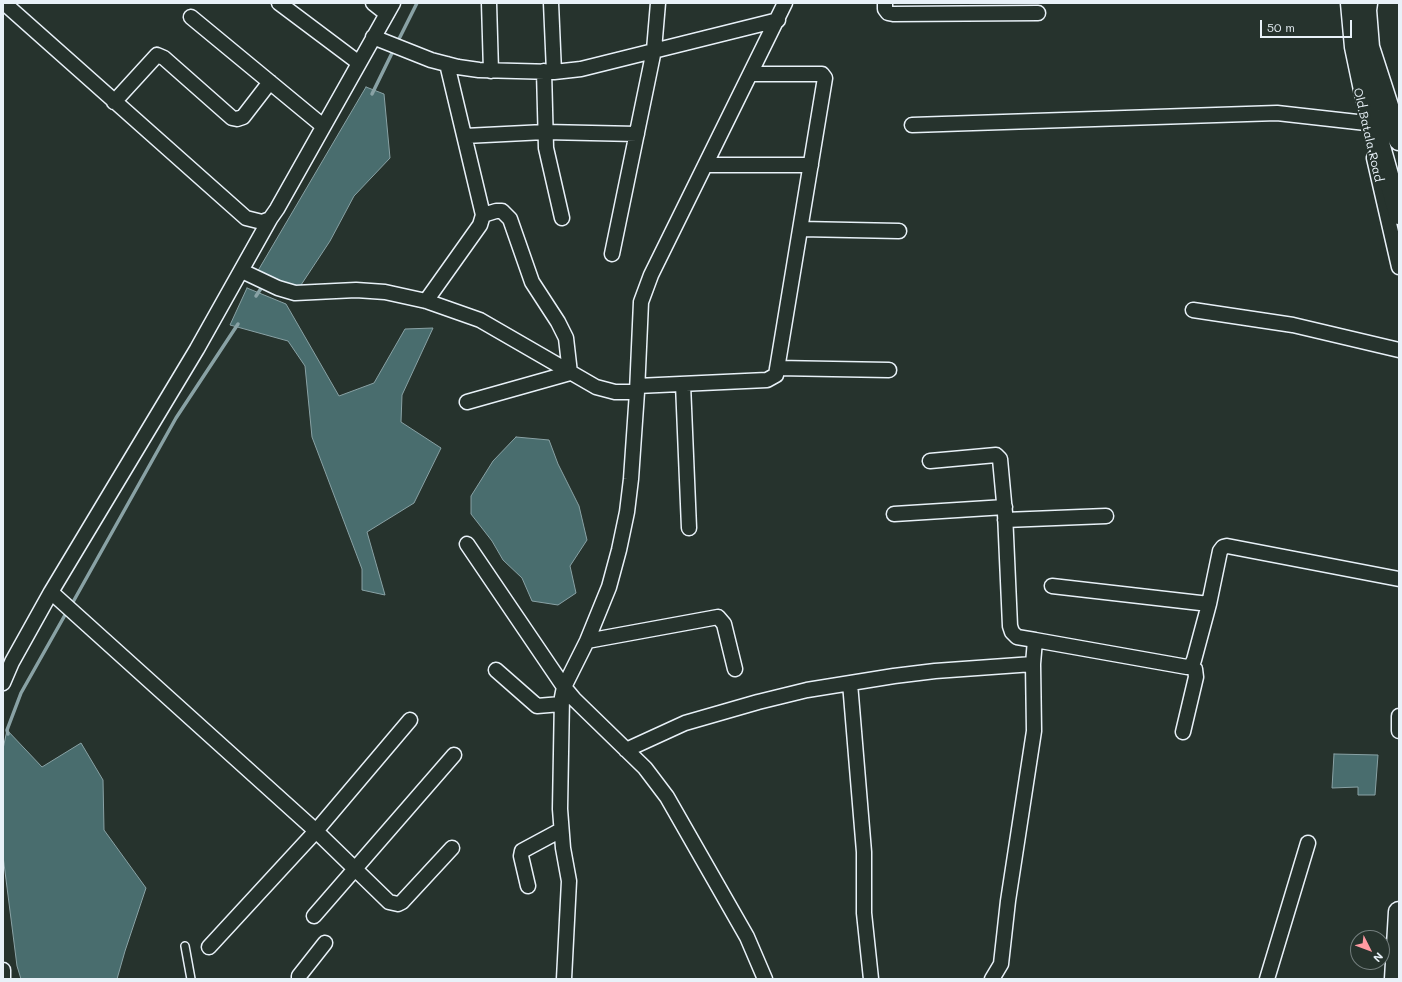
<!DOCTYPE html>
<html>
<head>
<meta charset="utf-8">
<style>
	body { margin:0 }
	#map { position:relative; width:1402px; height:982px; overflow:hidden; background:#26332d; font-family:Mali,sans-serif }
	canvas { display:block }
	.frame { position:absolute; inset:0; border:4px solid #e8f1f8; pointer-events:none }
	.north { position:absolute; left:1350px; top:930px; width:40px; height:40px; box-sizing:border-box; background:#26332d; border:1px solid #747f7e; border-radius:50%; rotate:132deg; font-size:11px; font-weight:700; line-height:16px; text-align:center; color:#e8f1f8 }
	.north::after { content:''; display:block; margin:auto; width:14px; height:18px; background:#ff9aa2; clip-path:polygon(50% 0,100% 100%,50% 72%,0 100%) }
	.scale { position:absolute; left:1260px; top:20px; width:92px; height:18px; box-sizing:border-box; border:2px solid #e8f1f8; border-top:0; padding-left:5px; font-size:12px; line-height:14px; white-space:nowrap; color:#e8f1f8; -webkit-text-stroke:3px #26332d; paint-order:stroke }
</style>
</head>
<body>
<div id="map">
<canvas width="1402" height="982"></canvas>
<div class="frame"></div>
<div class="north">N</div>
<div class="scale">50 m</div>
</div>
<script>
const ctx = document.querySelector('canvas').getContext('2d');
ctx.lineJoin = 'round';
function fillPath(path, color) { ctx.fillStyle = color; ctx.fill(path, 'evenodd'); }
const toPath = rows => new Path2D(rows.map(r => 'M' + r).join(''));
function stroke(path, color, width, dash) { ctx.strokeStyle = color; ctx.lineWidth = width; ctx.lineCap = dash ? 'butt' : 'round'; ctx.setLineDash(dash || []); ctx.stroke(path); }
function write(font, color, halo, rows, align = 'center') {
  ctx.font = font + ' Mali,sans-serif'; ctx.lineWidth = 4; ctx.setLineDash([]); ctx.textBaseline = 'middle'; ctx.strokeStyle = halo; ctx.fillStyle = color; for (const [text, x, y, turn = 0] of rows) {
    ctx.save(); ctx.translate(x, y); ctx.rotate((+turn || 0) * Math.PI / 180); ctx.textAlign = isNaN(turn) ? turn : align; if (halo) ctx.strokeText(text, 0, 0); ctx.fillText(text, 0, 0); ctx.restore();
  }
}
const water = toPath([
	[366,87,384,94,390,158,354,196,330,241,299,288,256,274,366,87],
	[247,288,286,304,339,396,374,383,405,329,433,328,402,395,401,422,441,448,414,503,367,532,385,595,362,590,362,569,312,437,305,366,288,341,230,325,247,288],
	[516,437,549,440,558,464,579,506,587,540,570,566,576,593,558,605,532,601,522,578,503,560,492,541,471,514,471,496,493,461,516,437],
	[7,730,42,767,81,743,103,780,104,830,146,888,125,951,117,979,21,979,17,966,3,856,3,749,7,730],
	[1334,754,1378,755,1375,795,1358,795,1358,787,1332,788,1334,754]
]);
const stream = toPath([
	[398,41,417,3],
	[372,94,393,51],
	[256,296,262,287],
	[73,602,176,418,238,324],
	[8,734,7,730,21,693,65,615]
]);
const lane = toPath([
	[185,946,191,979]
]);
const street = toPath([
	[4,3,246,218,262,222,270,219,277,209,393,3],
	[279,3,359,63],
	[373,3,387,14],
	[489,3,491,71],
	[551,3,554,72],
	[885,3,885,9,888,13,893,14,1038,13],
	[191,17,323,126],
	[373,37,431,60,458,67,479,70,554,72,581,69,778,20],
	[544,71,546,148,562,218],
	[114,102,157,55,164,58,232,118,237,119,243,117,270,82],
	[912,125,1277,113,1366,123],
	[465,136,545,132,637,134],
	[1374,158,1399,267],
	[706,165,811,165],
	[801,229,899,231],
	[612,254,654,50,658,3],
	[242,271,278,288,295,293,356,290,385,292,426,301,480,320,596,387,615,392,637,392],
	[426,301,480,225,483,215,447,64],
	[1193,310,1293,325,1399,350],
	[777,368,889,370],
	[683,384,689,528],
	[637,386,767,380,776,375,825,78,822,74,751,74],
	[467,402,570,373,566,338,558,322,532,282,510,219,502,211,496,211,483,215],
	[930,461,996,455,1000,459,1005,513,1010,626,1012,632,1017,637,1035,640],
	[894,514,1005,507],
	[1005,520,1106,516],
	[467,544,564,687,574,699,645,768,667,797,747,937,765,979],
	[1052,586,1209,604],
	[51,592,316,831,389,902,398,904,402,902,452,848],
	[587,641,718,617,724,624,735,669],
	[496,670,537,706,561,704],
	[3,683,12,662,51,592,197,349,270,219],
	[850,683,864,852,864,913,871,979],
	[1399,716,1399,731],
	[1183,732,1196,677,1195,669,1191,666],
	[626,750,685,723,758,702,807,690,894,676,935,671,1033,664,1035,640,1187,667,1191,666,1194,660,1209,604,1220,551,1223,547,1227,546,1399,579],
	[528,886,521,856,522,851,561,830],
	[314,916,454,755],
	[209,947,316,831,410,720],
	[3,970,3,979],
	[299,979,299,976,325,943],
	[564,979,569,881,563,848,560,809,562,697,564,687,587,641,609,587,619,550,627,512,631,479,637,392,641,302,651,275,785,3],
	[992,979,1001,964,1008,901,1034,731,1033,664],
	[1267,979,1308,843]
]);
const secondary = toPath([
	[1351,3,1355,47,1364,90,1399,214],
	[1367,3,1366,10,1369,47,1399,140],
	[1395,979,1399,912]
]);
const streetNames = [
	["Old Batala Road",1368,135,77]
];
fillPath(water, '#496d6e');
stroke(water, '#89a2a5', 1);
stroke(stream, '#89a2a5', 3.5);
stroke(lane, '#e8f1f8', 10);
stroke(street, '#e8f1f8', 17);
stroke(secondary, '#e8f1f8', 23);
stroke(lane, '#26332d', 7);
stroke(street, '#26332d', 14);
stroke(secondary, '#26332d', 20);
write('12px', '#e8f1f8', '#26332d', streetNames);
</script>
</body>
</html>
